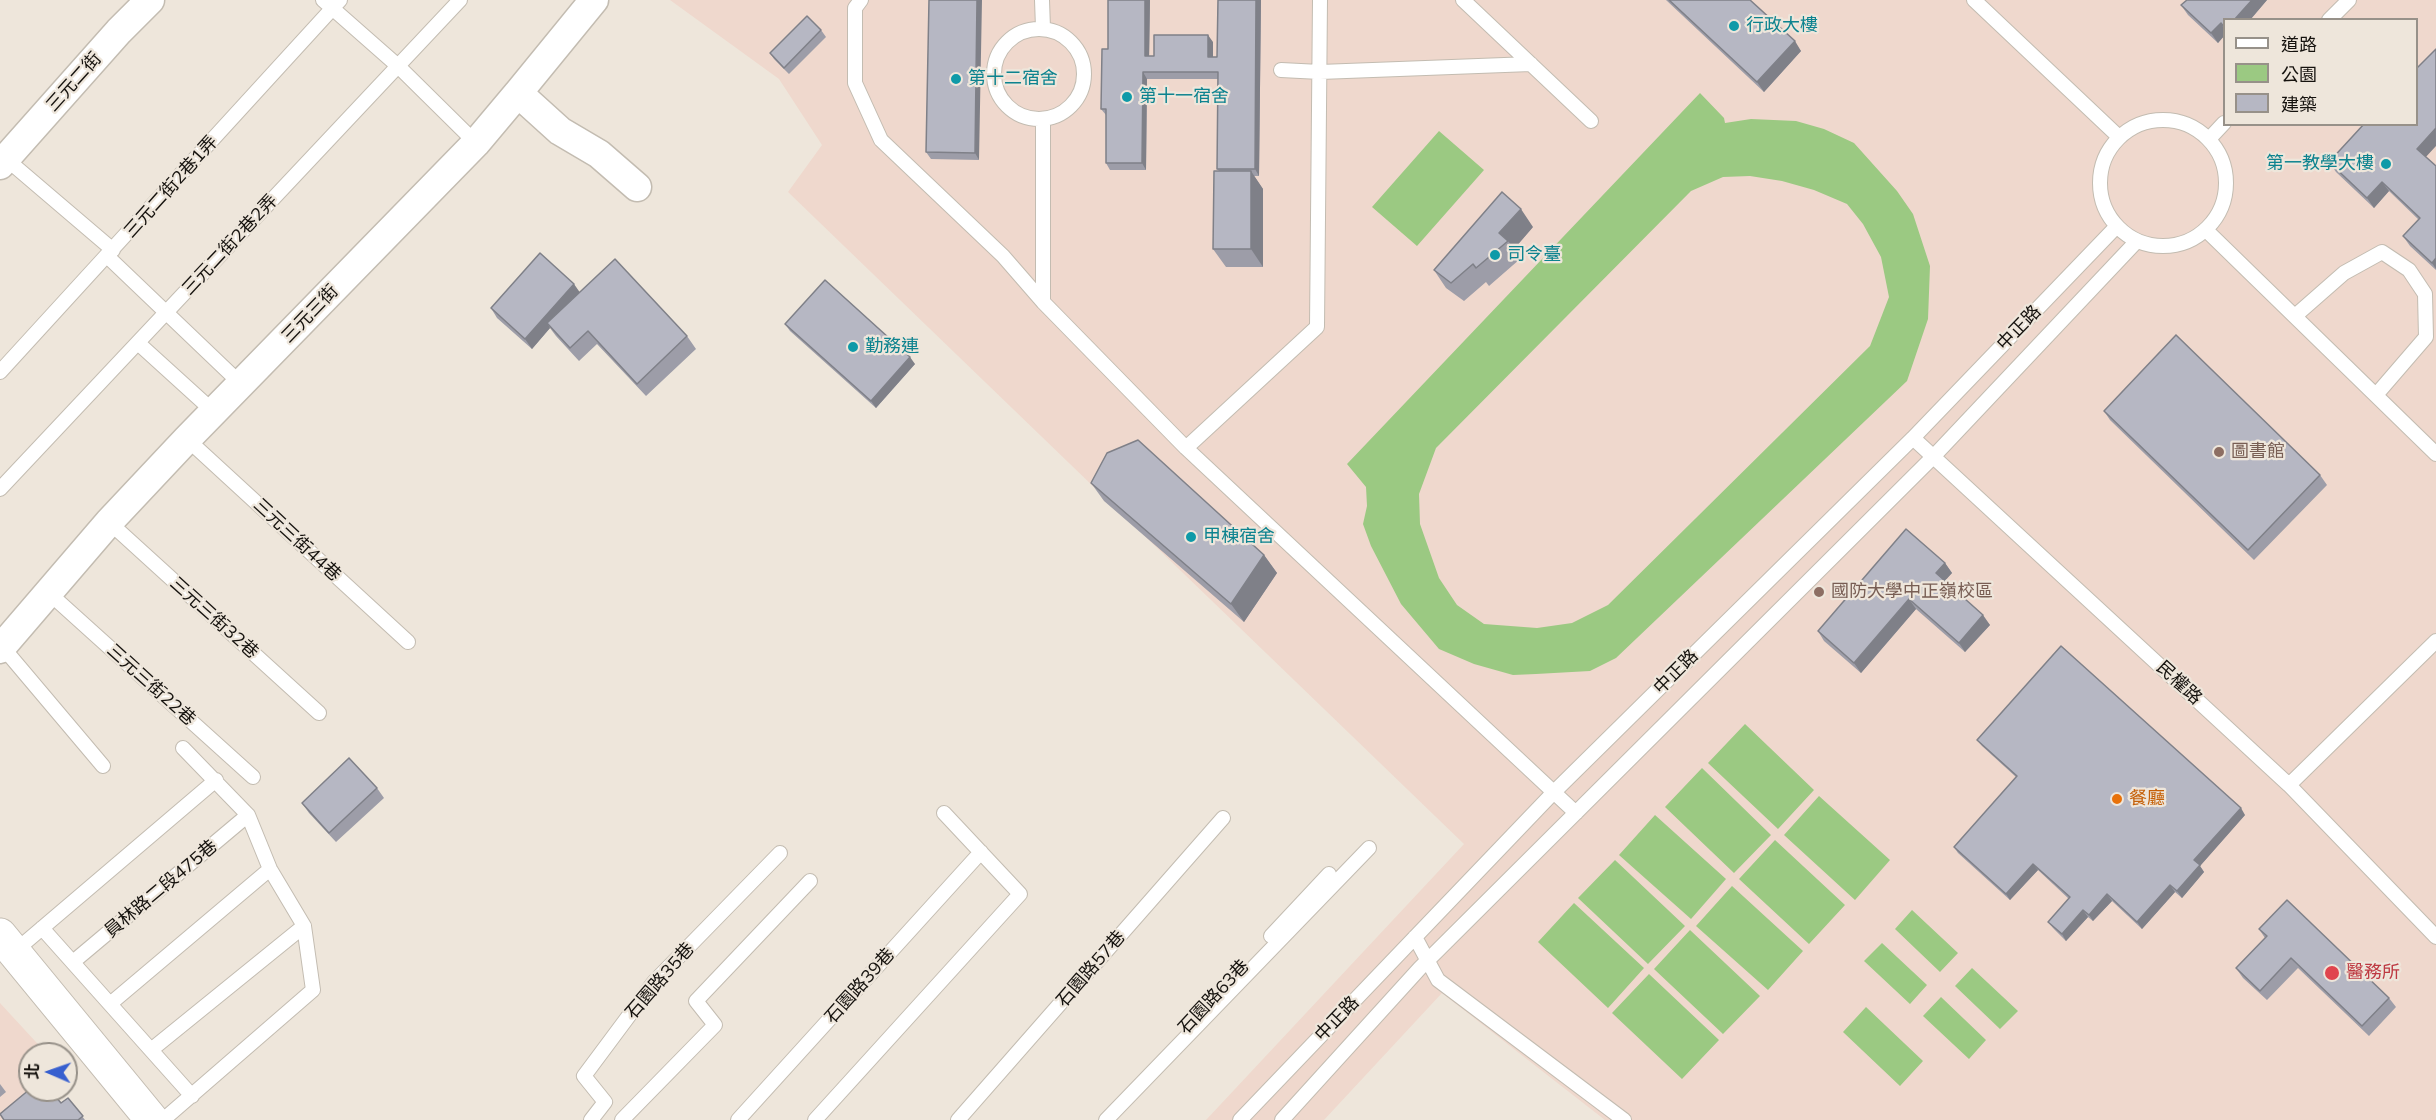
<!DOCTYPE html>
<html>
<head>
<meta charset="utf-8">
<style>
	body { margin:0 }
	#map { position:relative; width:2436px; height:1120px; overflow:hidden; background:#eee6db; font-family:Mulish,"Noto Sans TC",sans-serif }
	canvas { display:block }
	.legend { position:absolute; left:2223px; top:18px; width:195px; height:108px; box-sizing:border-box; background:#eee6db; border:2px solid #979189; margin:0; padding:8px 10px; list-style:none; font-size:18px; color:#15120e }
	.legend li { display:flex; align-items:center; gap:12px; height:30px }
	.legend b { width:30px; border:2px solid #979189 }
	.north { position:absolute; left:18px; top:1042px; width:60px; height:60px; box-sizing:border-box; background:#eee6db; border:2px solid #979189; border-radius:50%; rotate:272deg; font-size:16px; font-weight:700; line-height:24px; text-align:center; color:#15120e }
	.north::after { content:''; display:block; margin:auto; width:21px; height:27px; background:#375fcf; clip-path:polygon(50% 0,100% 100%,50% 72%,0 100%) }
</style>
</head>
<body>
<div id="map">
<canvas width="2436" height="1120"></canvas>
<ul class="legend">
<li><b style="height:8px;background:#fff"></b>道路</li>
<li><b style="height:16px;background:#9bc982"></b>公園</li>
<li><b style="height:16px;background:#b6b7c3"></b>建築</li>
</ul>
<div class="north">北</div>
</div>
<script>
const ctx = document.querySelector('canvas').getContext('2d');
ctx.lineJoin = 'round';
function fillPath(path, color) { ctx.fillStyle = color; ctx.fill(path, 'evenodd'); }
const toPath = rows => new Path2D(rows.map(r => 'M' + r).join(''));
function stroke(path, color, width, dash) { ctx.strokeStyle = color; ctx.lineWidth = width; ctx.lineCap = dash ? 'butt' : 'round'; ctx.setLineDash(dash || []); ctx.stroke(path); }
function write(font, color, halo, rows, align = 'center') {
  ctx.font = font + ' Mulish,"Noto Sans TC",sans-serif'; ctx.lineWidth = 4.5; ctx.setLineDash([]); ctx.textBaseline = 'middle'; ctx.strokeStyle = halo; ctx.fillStyle = color; for (const [text, x, y, turn = 0] of rows) {
    ctx.save(); ctx.translate(x, y); ctx.rotate((+turn || 0) * Math.PI / 180); ctx.textAlign = isNaN(turn) ? turn : align; if (halo) ctx.strokeText(text, 0, 0); ctx.fillText(text, 0, 0); ctx.restore();
  }
}
const education = toPath([
	[670,0,2436,0,2436,1120,1605,1120,1442,993,1324,1120,1206,1120,1464,844,788,192,822,145,779,79],
	[2224,20,2416,20,2416,124,2224,124],
	[0,1003,47,1054,30,1054,30,1090,9,1120,0,1120]
]);
const green = toPath([
	[1700,93,1724,118,1725,123,1751,119,1796,121,1824,129,1854,143,1897,191,1913,214,1930,266,1928,319,1907,381,1616,658,1590,671,1536,674,1513,675,1474,664,1439,649,1401,604,1371,546,1363,524,1367,506,1366,487,1347,464],
	[1750,176,1782,181,1814,190,1847,204,1863,224,1881,257,1889,297,1870,346,1608,605,1572,623,1537,628,1484,624,1457,605,1439,578,1420,524,1419,494,1436,448,1691,191,1723,177],
	[1439,131,1484,170,1417,246,1372,207],
	[1745,724,1814,790,1778,829,1708,763],
	[1702,768,1771,835,1734,873,1665,807],
	[1819,796,1890,860,1855,900,1784,835],
	[1655,815,1726,879,1691,919,1619,855],
	[1775,840,1845,905,1809,944,1739,879],
	[1615,860,1685,926,1648,964,1578,898],
	[1732,886,1803,951,1768,990,1696,926],
	[1574,903,1644,968,1608,1008,1538,942],
	[1912,910,1958,953,1940,972,1895,929],
	[1690,930,1760,996,1723,1034,1654,969],
	[1882,943,1927,985,1910,1004,1864,961],
	[1972,968,2018,1011,2000,1029,1955,986],
	[1649,974,1719,1040,1682,1079,1612,1013],
	[1941,997,1986,1040,1969,1059,1923,1016],
	[1866,1007,1923,1061,1900,1086,1843,1032]
]);
const service = toPath([
	[323,0,398,66,476,143],
	[861,0,855,8,855,83,881,140,1003,256,1043,302,1186,448,1576,813],
	[1042,0,1043,28],
	[1463,0,1591,121],
	[1974,0,2119,137],
	[2329,20,2349,0],
	'994 74a45 45 0 1 1 90 0a45 45 0 1 1-90 0Z',
	[1281,70,1320,72,1531,64],
	'2100 183a63 63 0 1 1 126 0a63 63 0 1 1-126 0Z',
	[2209,139,2224,123],
	[4,157,113,250],
	[2206,230,2436,454],
	[107,256,241,384],
	[1043,302,1043,121],
	[2295,316,2344,273,2382,252,2409,270,2425,294,2426,337,2376,395],
	[138,343,214,412],
	[0,372,340,0],
	[1913,438,2289,785,2436,937],
	[187,439,408,642],
	[1186,448,1317,327,1320,0],
	[0,489,460,0],
	[109,522,319,713],
	[49,593,253,777],
	[0,644,103,766],
	[2289,785,2436,641],
	[42,928,192,1096],
	[1271,936,1329,874],
	[1415,937,1438,980,1624,1120],
	[14,952,216,780],
	[73,962,248,815],
	[110,1004,270,869],
	[151,1050,304,926],
	[163,1120,313,990,304,926,270,869,248,815,183,748],
	[591,1120,605,1102,584,1076,654,982,780,853],
	[622,1120,715,1025,696,1001,810,881],
	[738,1120,981,852],
	[815,1120,1020,894,944,813],
	[958,1120,1223,818],
	[1106,1120,1369,848],
	[1240,1120,1553,793,1913,438,2116,227],
	[1282,1120,1420,968,1933,457,2136,242]
]);
const minor = toPath([
	[518,93,594,0],
	[0,165,119,31,150,0],
	[0,649,109,522,187,439,476,143,518,93,560,131,599,154,637,187]
]);
const primary = toPath([
	[0,935,152,1120]
]);
const wall = toPath([
	[929,0,979,160,931,159,926,152],
	[1108,0,1150,0,1149,56,1154,56,1213,42,1213,57,1217,57,1218,0,1261,0,1259,176,1254,176,1263,189,1263,267,1226,267,1213,249,1219,171,1217,169,1218,79,1147,79,1146,170,1110,170,1106,163,1106,115,1101,109,1108,49],
	[1666,0,1750,0,1801,51,1764,92],
	[2187,0,2267,0,2250,20,2224,20,2224,36,2218,43,2188,15,2181,5],
	[821,30,826,37,789,74,774,59,770,53],
	[2426,157,2436,166,2436,270,2410,246,2403,236,2419,220,2389,191,2374,208,2336,172,2329,162],
	[1533,227,1514,249,1520,259,1489,286,1486,282,1464,301,1446,288,1434,270],
	[580,292,687,336,696,349,646,396,597,344,579,361,556,336,550,328,532,349,497,318,491,308],
	[785,324,915,364,876,408,790,331],
	[2104,411,2320,475,2327,485,2254,560,2110,420],
	[1091,483,1264,555,1277,573,1244,622,1104,501],
	[1945,563,1952,573,1944,581,1990,625,1965,652,1916,609,1861,673,1824,641,1818,631],
	[1977,740,2245,815,2200,866,2204,872,2182,898,2175,892,2142,929,2112,901,2093,921,2088,917,2066,941,2053,928,2048,922,2069,899,2038,870,2010,900,1958,853,1954,847,2016,777,1982,746],
	[377,788,384,798,336,842,309,813,302,803],
	[2259,929,2389,998,2396,1007,2369,1036,2298,968,2267,1000,2243,978,2236,968,2265,938],
	[0,1084,6,1092,0,1097],
	[68,1098,85,1120,4,1120,0,1115,61,1103]
]);
const shadedWall = toPath([
	[977,0,982,0,979,160,975,153],
	[1145,0,1150,0,1149,63,1145,56],
	[1256,0,1261,0,1259,176,1255,169],
	[2252,0,2267,0,2250,20,2234,20],
	[2221,23,2224,29,2224,36,2218,43,2211,33],
	[1208,35,1213,42,1213,63,1208,57],
	[1795,41,1801,51,1764,92,1757,82],
	[1143,72,1147,79,1146,170,1142,163],
	[2436,128,2436,146,2424,159,2417,149],
	[1251,171,1263,189,1263,267,1251,249],
	[2382,182,2389,191,2374,208,2367,198],
	[1521,209,1533,227,1514,249,1508,241,1499,233],
	[2436,258,2436,269,2432,263],
	[574,284,581,294,547,323,550,328,532,349,525,339],
	[910,357,915,364,876,408,871,401],
	[1264,555,1277,573,1244,622,1231,604],
	[1945,563,1952,573,1943,583,1936,573],
	[1909,599,1916,609,1861,673,1854,663],
	[1983,615,1990,625,1965,652,1959,643],
	[2241,808,2245,815,2200,866,2204,872,2182,898,2177,891,2194,860],
	[2033,864,2038,870,2010,900,2006,894],
	[2170,885,2175,892,2142,929,2137,922],
	[2107,894,2112,901,2093,921,2089,915],
	[2083,910,2088,917,2066,941,2062,934]
]);
const building = toPath([
	[929,0,977,0,975,153,926,152,929,0],
	[1108,0,1145,0,1145,56,1154,56,1154,35,1208,35,1208,57,1217,57,1218,0,1256,0,1255,169,1217,169,1218,72,1143,72,1142,163,1106,163,1106,109,1101,109,1102,49,1108,49,1108,0],
	[1669,0,1750,0,1795,41,1757,82,1669,0],
	[2187,0,2252,0,2234,20,2224,20,2224,27,2221,23,2211,33,2181,5,2187,0],
	[807,16,821,30,784,68,770,53,807,16],
	[2436,49,2436,128,2417,149,2436,166,2436,258,2432,263,2403,236,2420,218,2382,182,2367,198,2329,162,2364,124,2416,124,2416,69,2436,49],
	[1214,171,1251,171,1251,249,1213,249,1214,171],
	[1502,192,1521,209,1499,233,1508,241,1476,268,1473,264,1451,283,1434,270,1502,192],
	[540,253,574,284,525,339,491,308,540,253],
	[615,259,687,336,637,384,588,331,570,348,547,323,615,259],
	[825,280,910,357,871,401,785,324,825,280],
	[2176,335,2320,475,2248,550,2104,411,2176,335],
	[1138,440,1264,555,1231,604,1091,483,1107,453,1138,440],
	[1906,529,1945,563,1936,573,1983,615,1959,643,1909,599,1854,663,1818,631,1906,529],
	[2061,646,2241,808,2194,860,2200,865,2177,891,2170,885,2137,922,2107,894,2089,915,2083,910,2062,934,2048,922,2070,897,2033,864,2006,894,1954,847,2017,776,1977,740,2061,646],
	[349,758,377,788,329,833,302,803,349,758],
	[2287,900,2389,998,2362,1026,2291,958,2260,991,2236,968,2267,936,2259,929,2287,900],
	[30,1089,30,1090,50,1090,61,1103,68,1098,83,1116,78,1120,4,1120,0,1114,30,1089]
]);
const markers = [
	[1734,26,6,"#0f9aa8"],
	[956,79,6,"#0f9aa8"],
	[1127,97,6,"#0f9aa8"],
	[2386,164,6,"#0f9aa8"],
	[1495,255,6,"#0f9aa8"],
	[853,347,6,"#0f9aa8"],
	[2219,452,6,"#8d6e63"],
	[1191,537,6,"#0f9aa8"],
	[1819,592,6,"#8d6e63"],
	[2117,799,6,"#e8710a"],
	[2332,973,8,"#e0444e"]
];
const cultureNames = [
	["行政大樓",1746,26],
	["第十二宿舍",968,79],
	["第十一宿舍",1139,97],
	["第一教學大樓",2374,164,"right"],
	["司令臺",1507,255],
	["勤務連",865,347],
	["甲棟宿舍",1203,537]
];
const streetNames = [
	["三元二街",74,82,-48],
	["三元二街2巷1弄",171,187,-48],
	["三元二街2巷2弄",230,245,-47],
	["三元三街",310,314,-46],
	["中正路",2019,328,-46],
	["三元三街44巷",297,540,43],
	["三元三街32巷",214,618,42],
	["中正路",1676,672,-45],
	["民權路",2179,683,43],
	["三元三街22巷",151,685,42],
	["員林路二段475巷",161,889,-40],
	["石園路57巷",1091,969,-49],
	["石園路35巷",660,981,-49],
	["石園路39巷",860,986,-48],
	["石園路63巷",1214,997,-47],
	["中正路",1337,1019,-46]
];
const educationNames = [
	["圖書館",2231,452],
	["國防大學中正嶺校區",1831,592]
];
const foodNames = [
	["餐廳",2129,799]
];
const healthNames = [
	["醫務所",2346,973]
];
fillPath(education, '#efd8cd');
fillPath(green, '#9bc982');
stroke(service, '#c3bcb1', 16);
stroke(minor, '#c3bcb1', 31);
stroke(primary, '#c3bcb1', 35);
stroke(service, '#fff', 14);
stroke(minor, '#fff', 28);
stroke(primary, '#fff', 33);
fillPath(wall, '#9d9da8');
fillPath(shadedWall, '#7f8088');
fillPath(building, '#b6b7c3');
stroke(building, '#7f8088', 1.5);
for (const [x, y, r, color] of markers) { const dot = new Path2D(); dot.arc(x, y, r, 0, 2 * Math.PI); ctx.fillStyle = color; ctx.fill(dot); stroke(dot, '#eee6db', 2); }
write('18px', '#0d838f', '#eee6db', cultureNames, 'left');
write('18px', '#15120e', '#eee6db', streetNames);
write('18px', '#785e54', '#eee6db', educationNames, 'left');
write('18px', '#c56008', '#eee6db', foodNames, 'left');
write('18px', '#be3a42', '#eee6db', healthNames, 'left');
</script>
</body>
</html>
